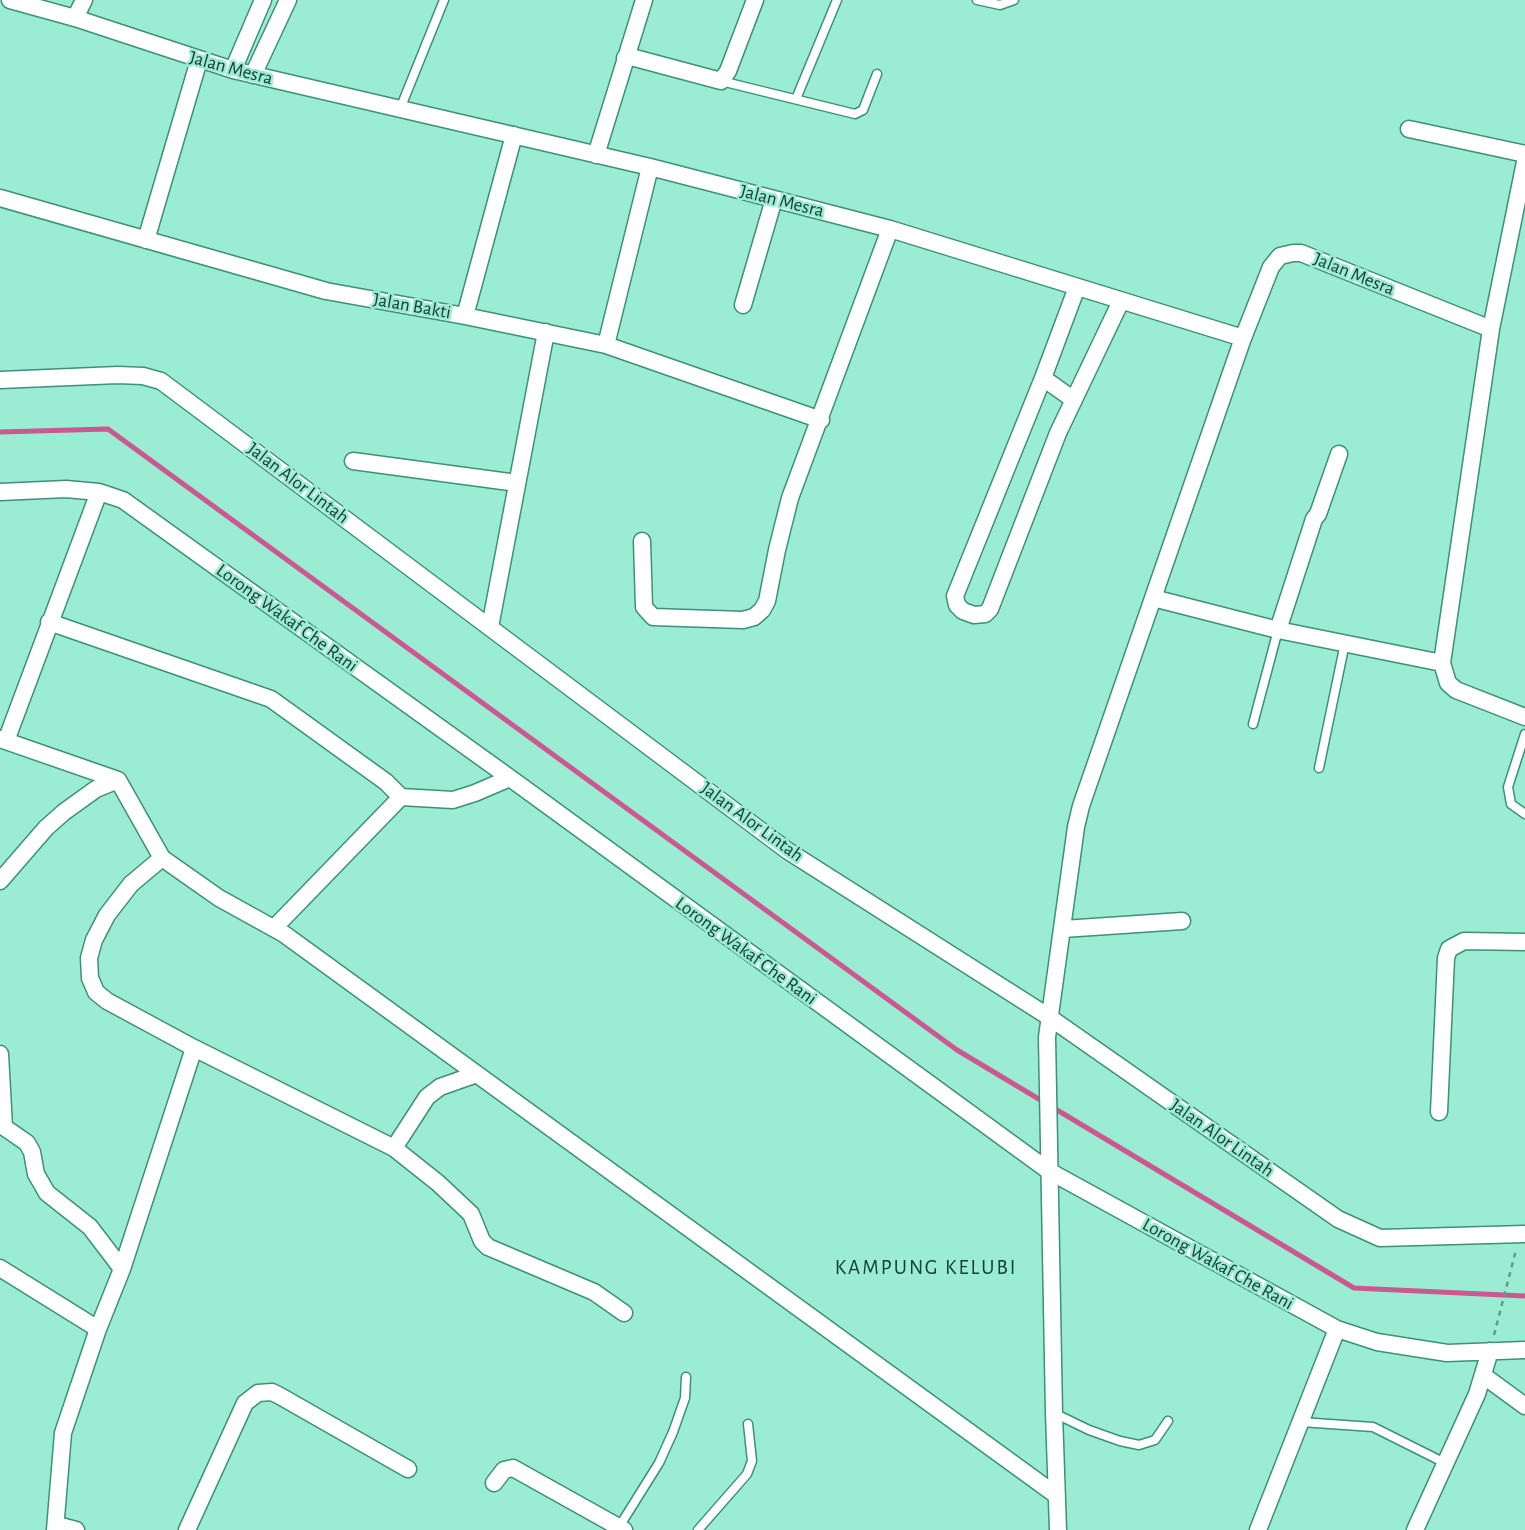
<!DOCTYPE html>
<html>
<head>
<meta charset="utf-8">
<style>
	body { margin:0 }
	canvas { display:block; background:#9aedd2 }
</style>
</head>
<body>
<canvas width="1525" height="1530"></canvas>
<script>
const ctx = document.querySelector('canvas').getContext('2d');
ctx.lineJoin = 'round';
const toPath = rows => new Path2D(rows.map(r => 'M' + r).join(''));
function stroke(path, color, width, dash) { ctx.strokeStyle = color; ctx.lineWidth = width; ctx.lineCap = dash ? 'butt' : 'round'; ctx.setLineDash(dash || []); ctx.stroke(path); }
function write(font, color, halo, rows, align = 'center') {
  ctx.font = font + ' "Alegreya Sans",sans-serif'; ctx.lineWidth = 5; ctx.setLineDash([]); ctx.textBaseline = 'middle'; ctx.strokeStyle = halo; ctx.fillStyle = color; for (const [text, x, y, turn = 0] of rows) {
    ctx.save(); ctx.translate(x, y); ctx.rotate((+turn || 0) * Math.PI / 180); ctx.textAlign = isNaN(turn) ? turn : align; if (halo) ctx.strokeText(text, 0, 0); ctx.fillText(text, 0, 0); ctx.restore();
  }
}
const stream = toPath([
	[0,432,108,429,957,1050,1354,1288,1525,1296]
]);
const path = toPath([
	[1494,1335,1516,1250]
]);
const lane = toPath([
	[977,0,1000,5,1014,0],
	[721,81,855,114,863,110,877,74],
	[796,99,837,0],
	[400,109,444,0],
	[1253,724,1278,630],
	[1525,734,1508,787,1511,804,1525,814],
	[1319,768,1345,643],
	[1054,1413,1089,1430,1120,1441,1139,1445,1155,1440,1168,1421],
	[1301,1422,1373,1427,1445,1463],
	[619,1527,659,1463,673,1432,685,1398,686,1377],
	[698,1530,747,1474,752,1461,748,1424]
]);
const street = toPath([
	[10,0,75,18,233,70,650,167,890,229,1243,338,1271,267,1280,256,1293,253,1301,253,1491,329],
	[75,18,84,0],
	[625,58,631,57,721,81,728,71,755,0],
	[233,70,263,0],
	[253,75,288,0],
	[1409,129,1525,154],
	[596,155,644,0],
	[1525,162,1491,329,1442,663,1448,683,1456,690,1525,717],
	[0,198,326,291,465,316,606,345,821,420],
	[146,240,199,60],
	[1077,287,1043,378,955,596,957,605,963,611,974,615,985,614,990,609,1058,433,1121,301],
	[743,305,774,199],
	[465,316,514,135],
	[606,345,650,167],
	[1043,378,1074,400],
	[0,380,118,375,143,376,161,381,788,851,1049,1017,1338,1219,1380,1238,1525,1234],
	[353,461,517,483],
	[0,492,66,489,99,492,123,500,510,778,1049,1171,1337,1329,1377,1342,1447,1353,1525,1350],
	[642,541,644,607,653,617,743,620,754,617,762,610,767,601,777,550,790,498,890,229],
	[1153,598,1278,630,1442,663],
	[49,622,271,699,386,782,401,797,275,927],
	[490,627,546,332],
	[1278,630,1314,519,1318,514,1339,454],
	[0,739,118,780,162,858,219,898,284,934,1056,1495],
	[6,741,99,492],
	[401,797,453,800,475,793,510,778],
	[162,858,131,884,107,915,94,940,89,958,90,978,96,992,107,1001,194,1048,394,1148,438,1183,471,1214,482,1241,488,1247,594,1292,624,1313],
	[0,881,46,828,64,812,96,789,118,780],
	[1063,929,1182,921],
	[0,1054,4,1127,27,1143,32,1152,36,1174,47,1193,90,1227,122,1269,98,1329,0,1268],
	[1439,1112,1446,958,1449,949,1464,941,1525,942],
	[394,1148,427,1097,440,1087,477,1074],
	[122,1269,194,1048],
	[1484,1376,1525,1406],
	[494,1483,504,1470,513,1468,624,1530],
	[57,1525,76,1530],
	[55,1530,63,1433,98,1329],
	[187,1530,245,1403,258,1393,272,1392,280,1396,408,1469],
	[1058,1530,1054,1413,1047,1037,1076,827,1081,806,1243,338],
	[1258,1530,1337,1329],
	[1415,1530,1477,1394,1490,1351]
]);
const streetNames = [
	["Jalan Mesra",231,68,15],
	["Jalan Mesra",782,201,14],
	["Jalan Mesra",1354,274,22],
	["Jalan Bakti",412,306,10],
	["Jalan Alor Lintah",298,483,37],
	["Lorong Wakaf Che Rani",287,618,36],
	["Jalan Alor Lintah",752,822,36],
	["Lorong Wakaf Che Rani",746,951,36],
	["Jalan Alor Lintah",1222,1138,35],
	["Lorong Wakaf Che Rani",1218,1264,29]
];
const neighbourhoodNames = [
	["KAMPUNG KELUBI",926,1268]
];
stroke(stream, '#cc5791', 5);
stroke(lane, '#3d9079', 11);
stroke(street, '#3d9079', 19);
stroke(path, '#609d89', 2.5, [5, 5]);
stroke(lane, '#fff', 8);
stroke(street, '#fff', 16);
write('19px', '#183a30', '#9aedd2', streetNames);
ctx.letterSpacing = '2px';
write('21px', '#134034', '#9aedd2', neighbourhoodNames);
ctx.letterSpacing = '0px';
</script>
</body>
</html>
